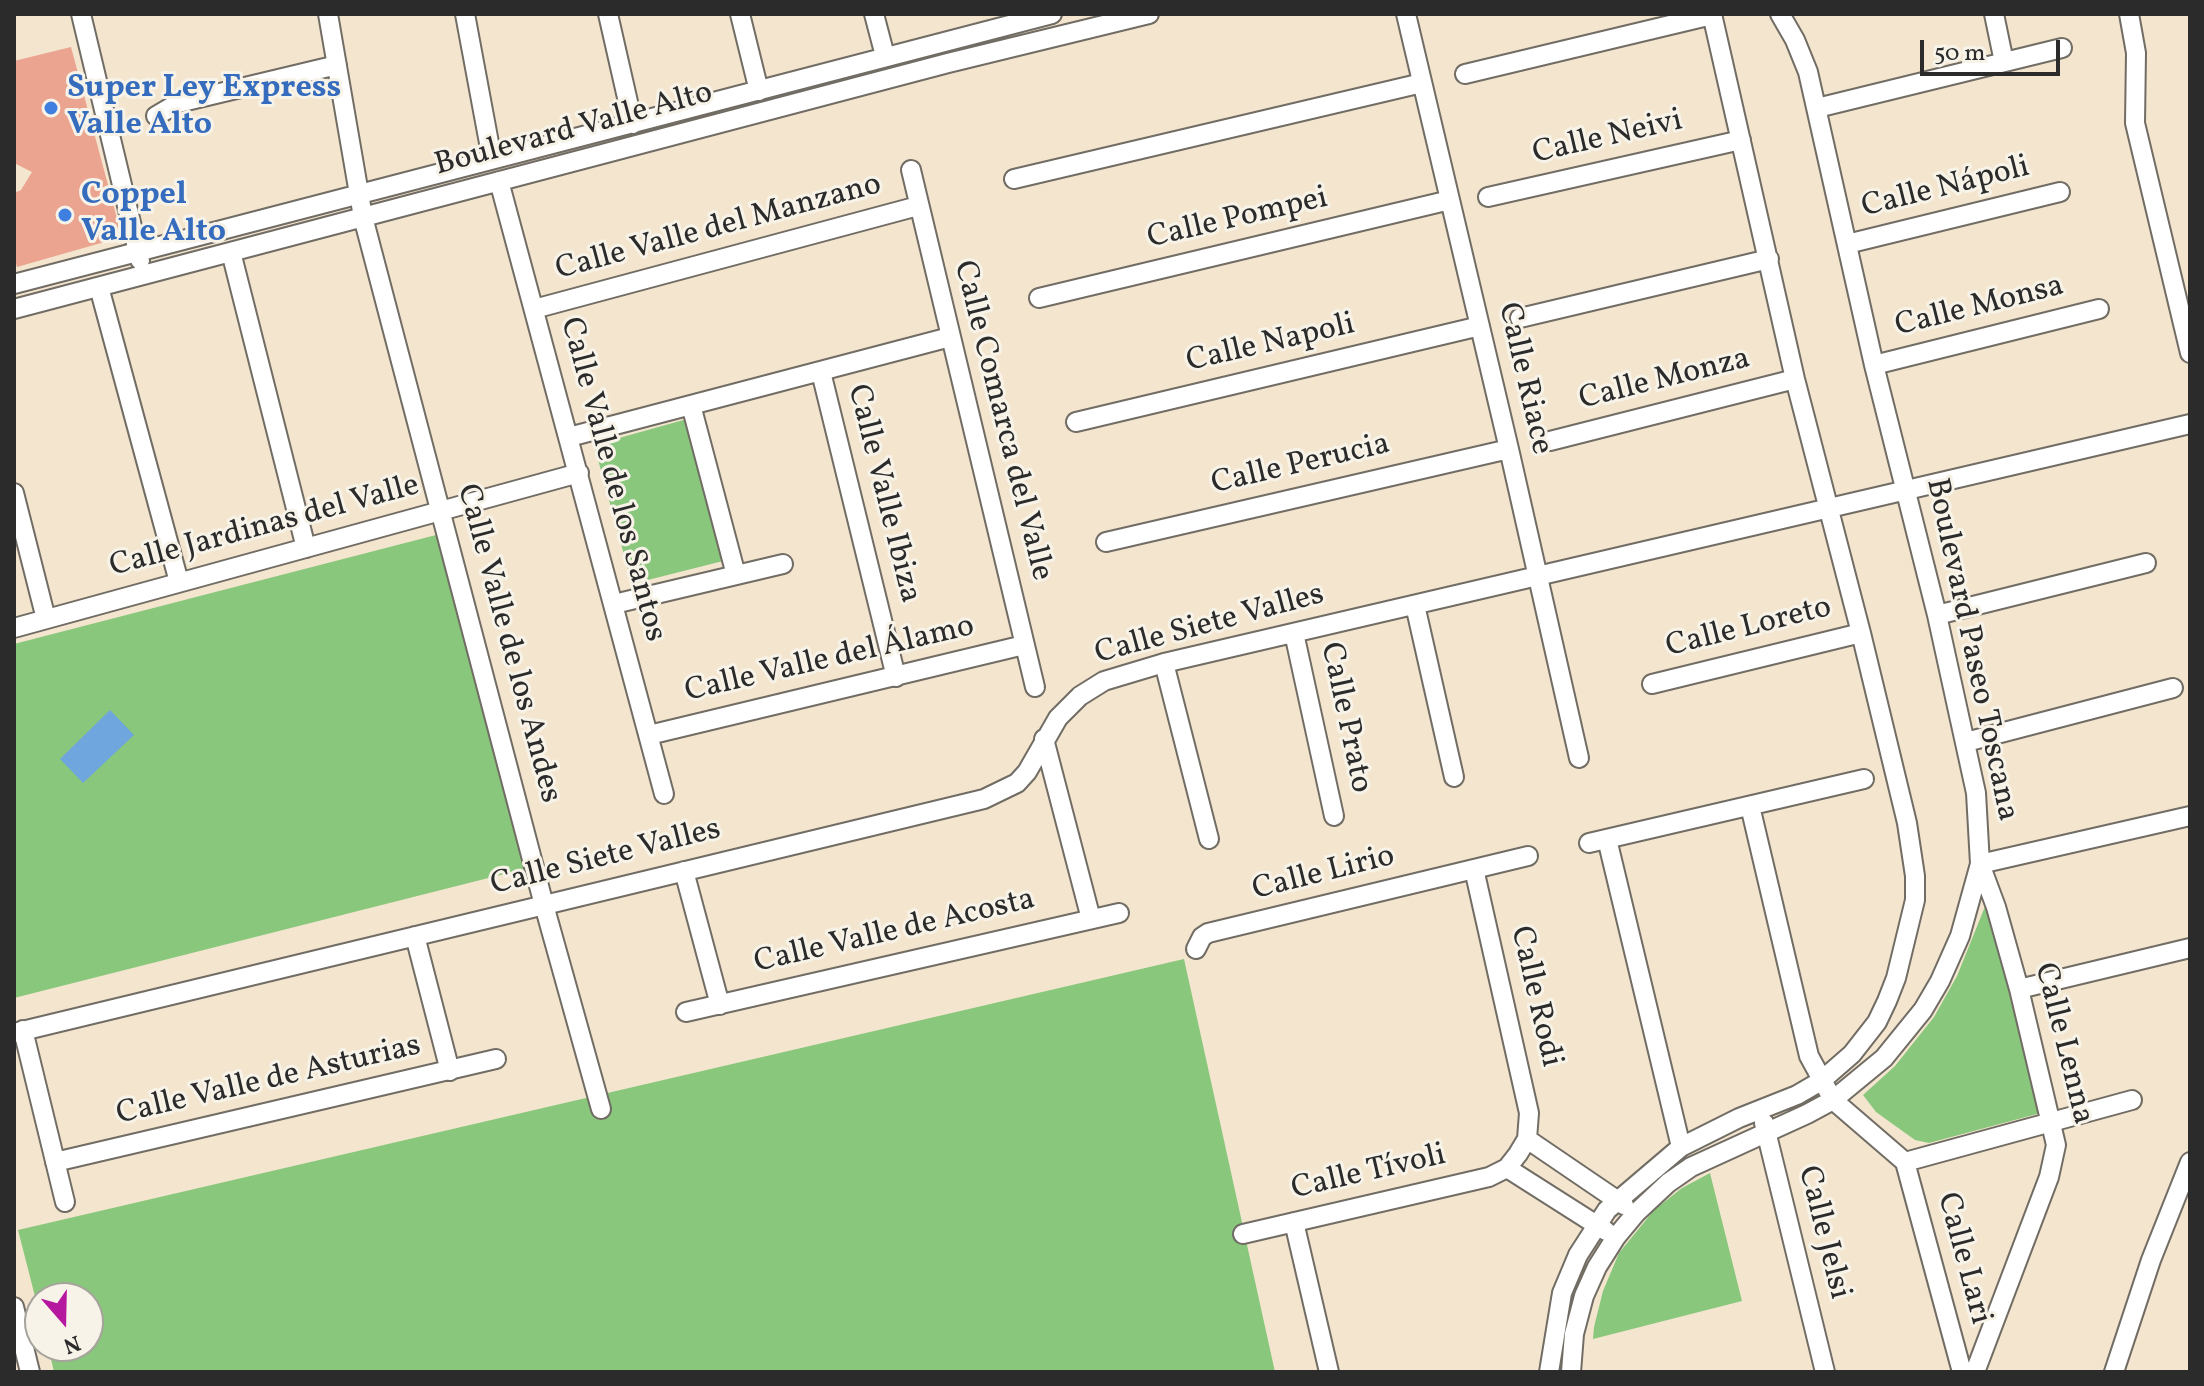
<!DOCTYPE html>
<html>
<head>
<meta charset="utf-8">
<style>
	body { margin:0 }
	#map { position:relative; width:2204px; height:1386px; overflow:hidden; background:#f4e5cf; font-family:Vollkorn,serif }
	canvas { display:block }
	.frame { position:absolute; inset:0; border:16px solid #2b2b2b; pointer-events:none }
	.north { position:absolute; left:24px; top:1282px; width:80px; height:80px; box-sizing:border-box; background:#f7f3e8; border:2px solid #a5a39c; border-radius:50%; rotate:160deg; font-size:22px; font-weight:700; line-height:32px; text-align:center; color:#2b2b2b }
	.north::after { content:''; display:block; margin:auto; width:28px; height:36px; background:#b5179e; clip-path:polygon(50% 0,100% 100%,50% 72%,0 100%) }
	.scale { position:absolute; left:1920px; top:40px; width:140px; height:36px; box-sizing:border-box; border:4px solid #2b2b2b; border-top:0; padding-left:10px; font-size:24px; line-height:28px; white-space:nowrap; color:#2b2b2b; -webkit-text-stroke:6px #f7f3e8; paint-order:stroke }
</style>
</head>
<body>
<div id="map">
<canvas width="2204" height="1386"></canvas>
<div class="frame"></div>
<div class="north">N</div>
<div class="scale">50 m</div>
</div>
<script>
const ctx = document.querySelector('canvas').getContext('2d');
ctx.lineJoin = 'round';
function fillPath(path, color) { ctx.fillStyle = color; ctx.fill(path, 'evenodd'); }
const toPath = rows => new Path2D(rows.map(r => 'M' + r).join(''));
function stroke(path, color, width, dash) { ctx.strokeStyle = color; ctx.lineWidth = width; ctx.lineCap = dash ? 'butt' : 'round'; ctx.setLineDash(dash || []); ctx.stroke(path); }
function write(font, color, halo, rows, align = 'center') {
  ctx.font = font + ' Vollkorn,serif'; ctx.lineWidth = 6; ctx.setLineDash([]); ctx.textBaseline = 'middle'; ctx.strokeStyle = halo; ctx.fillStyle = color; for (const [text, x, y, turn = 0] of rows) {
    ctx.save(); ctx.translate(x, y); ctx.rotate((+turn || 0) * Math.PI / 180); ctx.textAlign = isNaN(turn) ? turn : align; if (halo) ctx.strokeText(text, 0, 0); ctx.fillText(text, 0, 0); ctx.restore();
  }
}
const green = toPath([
	[687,419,723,561,632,584,594,445],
	[436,535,524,869,14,998,14,644],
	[1986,904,2044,1106,2037,1114,1929,1143,1915,1140,1876,1112,1863,1095,1895,1066,1934,1017,1957,976],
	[1184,959,1275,1372,54,1372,48,1346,88,1346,88,1298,40,1298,40,1316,18,1230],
	[1710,1173,1742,1301,1593,1339,1594,1327,1603,1291,1619,1253,1654,1210,1682,1188]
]);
const water = toPath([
	[110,710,134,735,83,783,60,759]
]);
const building = toPath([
	[71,47,122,237,17,267,14,257,14,193,21,190,32,172,14,163,14,61]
]);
const minor = toPath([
	[81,14,140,260],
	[328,14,363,217,544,905,601,1109],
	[465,14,492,159],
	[608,14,633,124],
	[740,14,759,91],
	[874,14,885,56],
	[1406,14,1509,449,1579,758],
	[1994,14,2004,62],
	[2129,14,2136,53,2135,123,2190,353],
	[1465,74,1712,15],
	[1817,108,2062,48],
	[156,116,178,103,337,65],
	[911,170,1035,687],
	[1014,179,1422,83],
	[499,181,664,794],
	[1488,197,1741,140],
	[1847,244,2060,192],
	[231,252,306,548],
	[14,284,1052,14],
	[99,287,179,582],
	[1039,298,1450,200],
	[14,309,948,63,1149,14],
	[534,309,918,206],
	[1520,318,1769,259],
	[1874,365,2099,309],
	[821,372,896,677],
	[691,405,736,575],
	[1076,422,1480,326],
	[569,437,950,337],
	[1550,441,1795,379],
	[14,493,46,619],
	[1106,542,1509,449],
	[614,604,783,564],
	[1415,605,1454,777],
	[1937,615,2146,563],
	[14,628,579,473],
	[1294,633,1334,816],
	[1164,663,1209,839],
	[1652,684,1861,633],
	[649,735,1024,645],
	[1044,739,1091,919],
	[1966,742,2173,688],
	[1750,806,1809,1056,1833,1100,1905,1162,2132,1100],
	[1607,839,1681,1147],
	[1589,843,1864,779],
	[684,871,720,1005],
	[415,936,450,1071],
	[1196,949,1202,937,1208,933,1528,856],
	[2019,989,2190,948],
	[686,1012,1119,913],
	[23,1030,65,1202],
	[14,1033,984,799,1017,783,1027,772,1058,718,1080,696,1104,681,1164,663,2190,424],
	[1764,1123,1825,1372],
	[1527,1139,1624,1205],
	[55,1162,496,1059],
	[1905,1162,1962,1372],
	[1507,1168,1606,1231],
	[1294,1222,1329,1372],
	[1243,1234,1489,1177,1507,1168,1518,1154,1527,1139,1529,1113,1474,869],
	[14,1307,30,1372],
	[1549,1372,1562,1293,1578,1255,1607,1210,1681,1147,1739,1118,1797,1095,1821,1081,1852,1054,1877,1022,1887,1001,1896,978,1915,900,1915,876,1907,823,1861,633,1795,379,1712,14],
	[1571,1372,1574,1334,1584,1296,1597,1267,1616,1237,1636,1213,1668,1183,1691,1167,1807,1114,1833,1100,1884,1058,1923,1010,1940,981,1960,936,1980,864,1976,793,1937,615,1874,365,1808,72,1795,40,1780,14],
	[1975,1372,2049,1177,2056,1145,2019,989,1996,907,1980,864,2190,816],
	[2114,1372,2151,1260,2190,1162]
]);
const markers = [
	[51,108,8,"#3f7fe0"],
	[65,215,8,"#3f7fe0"]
];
const shopNames = [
	["Super Ley Express",67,90],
	["Valle Alto",67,127],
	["Coppel",81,197],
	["Valle Alto",81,234]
];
const streetNames = [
	["Boulevard Valle Alto",574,131,-15],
	["Calle Neivi",1608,139,-13],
	["Calle Nápoli",1946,189,-14],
	["Calle Pompei",1238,220,-13],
	["Calle Valle del Manzano",719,229,-15],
	["Calle Monsa",1980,308,-14],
	["Calle Napoli",1271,345,-13],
	["Calle Riace",1523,379,77],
	["Calle Monza",1665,381,-14],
	["Calle Comarca del Valle",1001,421,76],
	["Calle Perucia",1301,466,-13],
	["Calle Valle de los Santos",611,480,75],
	["Calle Valle Ibiza",882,494,76],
	["Calle Jardinas del Valle",265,528,-15],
	["Calle Siete Valles",1210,626,-15],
	["Calle Loreto",1749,629,-14],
	["Calle Valle de los Andes",507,644,75],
	["Boulevard Paseo Toscana",1970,650,78],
	["Calle Valle del Álamo",830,661,-13],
	["Calle Prato",1344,718,78],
	["Calle Siete Valles",606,859,-14],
	["Calle Lirio",1324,875,-14],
	["Calle Valle de Acosta",895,933,-13],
	["Calle Rodi",1534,997,77],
	["Calle Lenna",2062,1044,76],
	["Calle Valle de Asturias",269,1082,-13],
	["Calle Tívoli",1369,1174,-13],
	["Calle Jelsi",1822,1233,76],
	["Calle Lari",1962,1259,75]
];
fillPath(green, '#89c77d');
fillPath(water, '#70a6de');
fillPath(building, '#eaa48f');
stroke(minor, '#716c64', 22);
stroke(minor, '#fff', 18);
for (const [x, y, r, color] of markers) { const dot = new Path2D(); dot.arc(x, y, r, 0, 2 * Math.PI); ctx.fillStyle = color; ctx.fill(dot); stroke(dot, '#f7f3e8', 3); }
write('bold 32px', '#366cbe', '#f7f3e8', shopNames, 'left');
write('32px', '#2b2b2b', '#f7f3e8', streetNames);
</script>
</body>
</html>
